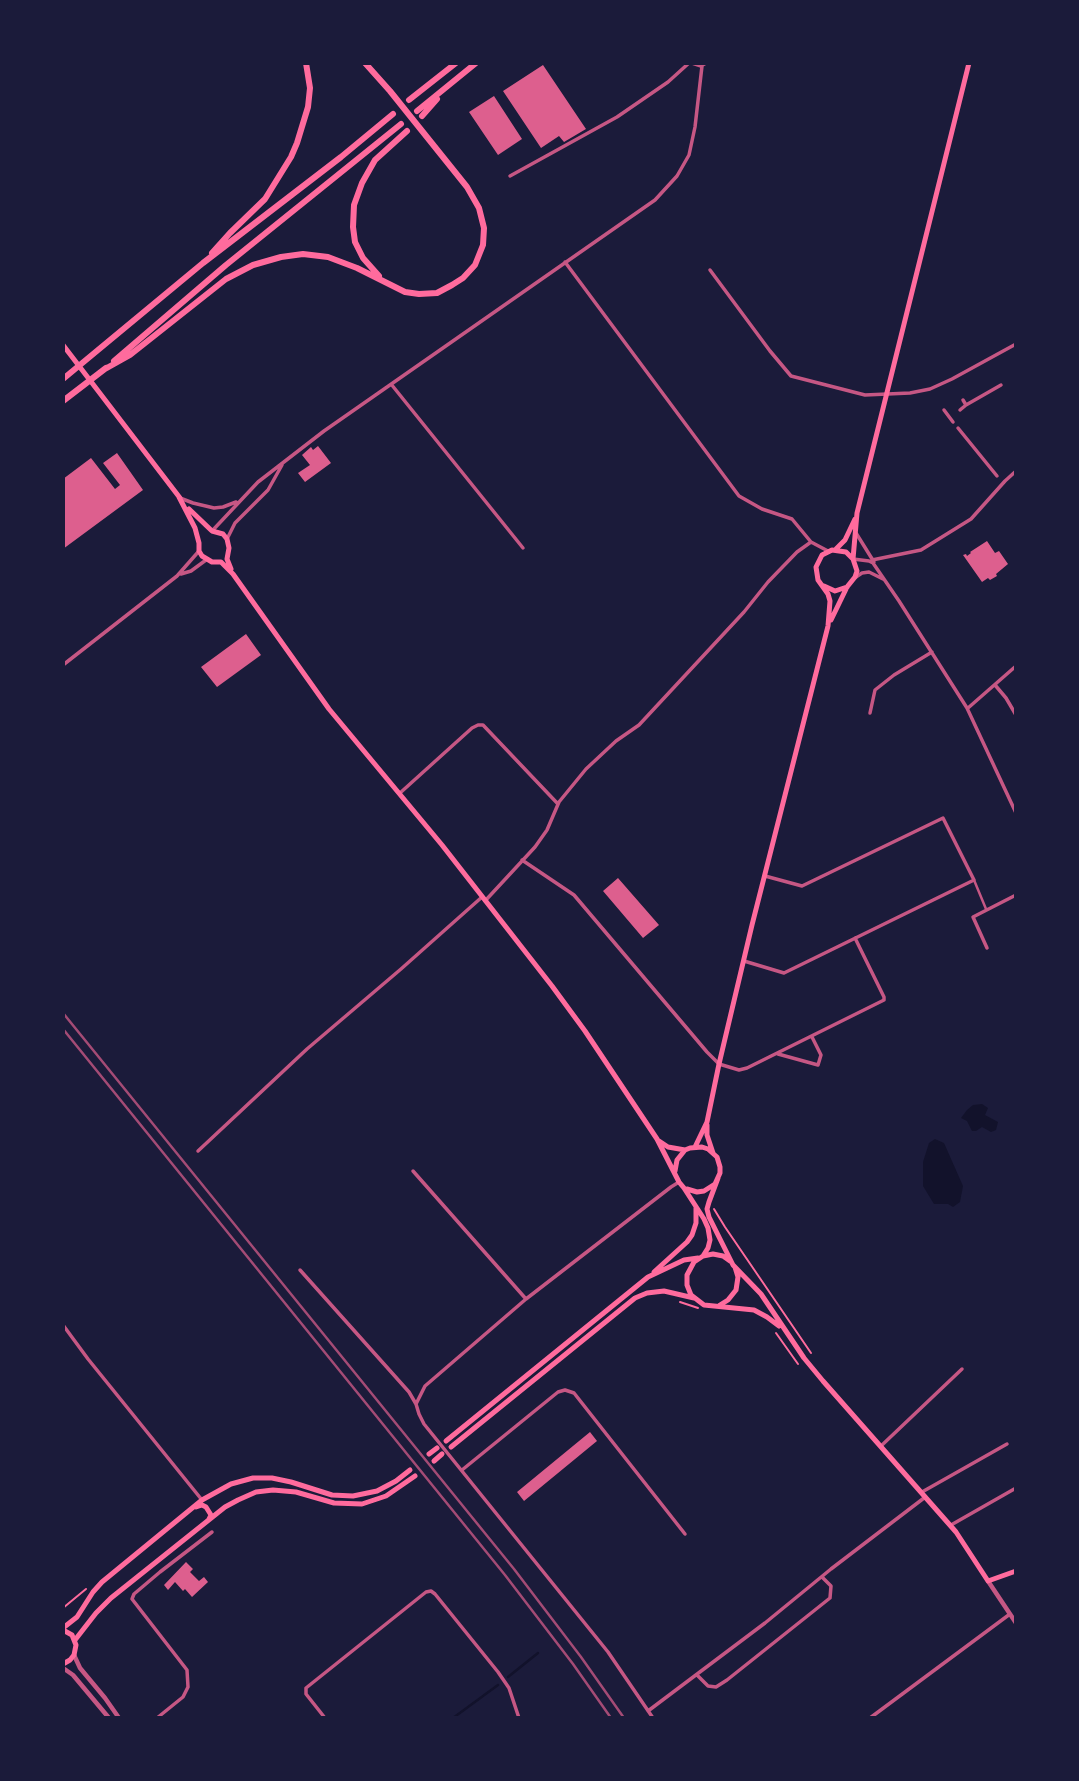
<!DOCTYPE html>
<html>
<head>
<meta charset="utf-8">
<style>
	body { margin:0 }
	#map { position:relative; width:1079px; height:1781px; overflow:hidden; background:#1b1b3a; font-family:Georgia,serif }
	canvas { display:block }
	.frame { position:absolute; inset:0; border:65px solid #1b1b3a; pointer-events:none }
</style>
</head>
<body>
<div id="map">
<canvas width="1079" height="1781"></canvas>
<div class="frame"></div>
</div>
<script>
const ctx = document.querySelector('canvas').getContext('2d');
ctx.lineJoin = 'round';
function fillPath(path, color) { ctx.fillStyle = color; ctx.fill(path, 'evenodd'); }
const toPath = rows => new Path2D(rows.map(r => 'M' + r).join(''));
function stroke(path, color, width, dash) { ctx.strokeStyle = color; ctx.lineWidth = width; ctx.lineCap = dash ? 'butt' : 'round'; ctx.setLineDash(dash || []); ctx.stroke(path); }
const water = toPath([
	[982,1104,988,1108,985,1115,998,1122,996,1130,991,1132,982,1127,976,1131,972,1131,967,1121,961,1118,967,1110,973,1105],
	[935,1139,944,1143,963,1186,960,1202,953,1207,948,1204,934,1204,923,1186,923,1162,929,1143]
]);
const stream = toPath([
	[508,1677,538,1653],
	[453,1718,498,1685]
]);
const building = toPath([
	[543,65,586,129,564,142,559,136,541,148,503,91],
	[494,96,522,139,498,155,469,112],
	[318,446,331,463,305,482,298,473,310,465,302,455,311,447,313,450],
	[117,453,143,490,63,549,63,479,91,458,115,489,120,485,103,463],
	[987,541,995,553,999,551,1008,564,996,574,997,576,990,580,988,578,982,582,963,555,966,554,967,556,971,553,970,552],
	[246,634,261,655,217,687,201,667],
	[618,878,659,925,643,938,603,891],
	[590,1432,597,1441,524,1501,517,1492],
	[186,1562,193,1569,190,1572,199,1581,204,1577,208,1582,192,1597,185,1589,183,1591,175,1582,168,1590,164,1585]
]);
const path = toPath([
	[714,1209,725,1227,811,1353],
	[680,1302,698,1308],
	[776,1333,798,1364],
	[63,1608,86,1589]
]);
const pedestrian = toPath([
	[974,880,986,909]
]);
const minor = toPath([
	[692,63,701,66,706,63],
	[510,176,617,117,668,82,689,63],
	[565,262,739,496,762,509,792,519,811,542,828,551],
	[710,270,770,351,791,376,865,395,910,393,930,389,952,379,1016,344],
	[391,384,523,548],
	[966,405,1001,385],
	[944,410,953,422],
	[960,410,966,405,963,400],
	[958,428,997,476],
	[180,498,193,503,214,508,223,507,236,502],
	[212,531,258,482,324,431,655,200,677,176,689,155,695,127,702,66],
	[856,533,874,562],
	[227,539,235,523,268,490,282,465],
	[853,559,869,561,873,563,899,601,967,708,1016,813],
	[872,560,921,550,971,519,1005,481,1016,471],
	[181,574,191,571,206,560],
	[856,577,862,573,869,572,883,579],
	[63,665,177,576,199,551],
	[995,685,1006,698,1016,715],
	[968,708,1016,666],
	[870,713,875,690,894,675,932,652],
	[400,793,472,728,478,725,483,725,558,804],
	[522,860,574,895,707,1052,719,1064,739,1070,747,1068,884,1000,884,997,855,938],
	[485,901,535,847,547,830,559,802,586,769,616,741,639,725,744,612,768,582,797,552,811,542],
	[987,948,973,917,1016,895],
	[744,961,784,973,974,880,943,818,802,886,765,876],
	[778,1054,818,1065,821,1055,812,1037],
	[198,1151,307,1049,401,969,482,897],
	[413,1171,526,1299],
	[300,1270,409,1392,416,1404,419,1414,424,1424,608,1652,653,1718],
	[63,1325,88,1359,202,1500],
	[416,1404,425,1386,526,1299,671,1187,679,1182],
	[881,1446,962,1369],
	[462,1470,558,1392,565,1390,574,1393,685,1534],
	[922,1492,1007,1444],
	[951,1525,1016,1488],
	[697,1675,708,1686,716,1687,727,1680,830,1598,831,1586,822,1577],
	[648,1711,765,1623,831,1569,924,1498],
	[157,1718,183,1697,188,1687,187,1670,132,1599,134,1594,160,1572,212,1532],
	[325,1718,306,1694,306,1688,426,1592,431,1591,435,1594,498,1672,509,1688,519,1718],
	[870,1718,1010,1614]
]);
const tertiary = toPath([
	[988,1581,1016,1623],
	[74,1655,80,1668,105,1698,119,1718],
	[63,1668,73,1675,109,1718]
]);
const secondary = toPath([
	[63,345,180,498],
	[179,497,195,528,199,543,199,551,202,556,212,562,221,562,233,574,329,709,442,845,552,986,585,1031,657,1139,679,1182,684,1188,704,1219,708,1228,710,1240,708,1248,703,1256],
	[189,509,212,531,223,534,227,539,229,548,227,559,231,569],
	[836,549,845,540,855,519],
	[824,586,835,591,847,587],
	[831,620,847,587,855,577,857,571,853,559,857,513,969,63],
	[707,1125,707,1135,713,1153],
	[659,1141,668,1147,685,1150],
	[695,1147,707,1122,719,1064,752,925,828,626,830,601,828,594,818,580,816,567,822,555,832,550,846,552,853,559],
	[675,1171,677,1160,685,1150,690,1148,702,1147,708,1149,717,1157,720,1167,720,1173,715,1184,704,1191,697,1192,687,1189],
	[718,1178,709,1202,707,1209,709,1217,733,1265,761,1294,804,1358,823,1381,956,1532,988,1581,1016,1571],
	[730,1261,723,1256,713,1254,703,1256,694,1262,687,1275,687,1285,691,1295,704,1305,754,1310,767,1317,779,1326],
	[654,1272,687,1242,692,1235,696,1223,696,1208],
	[720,1305,728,1300,736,1290,738,1277,735,1267],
	[446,1441,648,1277,684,1260,698,1258],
	[451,1447,635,1298,647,1293,664,1291,694,1298],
	[429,1454,437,1448],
	[434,1461,442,1454],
	[196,1507,202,1505,206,1507,211,1515,209,1519],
	[63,1628,77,1617,93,1592,102,1582,202,1500,231,1484,253,1478,272,1478,291,1482,332,1495,353,1496,377,1491,396,1481,410,1470],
	[63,1630,72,1635,76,1645,74,1655,70,1660,63,1664],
	[75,1640,96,1613,111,1598,225,1507,238,1500,256,1492,273,1490,296,1492,334,1503,362,1504,386,1496,415,1476]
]);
const motorway = toPath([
	[409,100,456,63],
	[417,111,476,63],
	[422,116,437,99],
	[212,253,230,233,265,199,291,157,297,143,308,107,310,88,306,63],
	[379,276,363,258,355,242,353,227,354,205,362,183,375,160,407,131],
	[114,361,226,265,401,124],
	[105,369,130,355,226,279,253,265,281,257,303,254,328,257,357,268,405,292,419,294,437,293,452,285,463,278,475,265,483,245,484,228,479,208,467,187,390,91,365,63],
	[63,379,203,263,341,157,393,114],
	[63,401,106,368]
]);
const rail = toPath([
	[63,1013,514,1569,581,1657,624,1718],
	[63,1029,505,1575,573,1664,611,1718]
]);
fillPath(water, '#12122b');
stroke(stream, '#12122b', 2.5);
fillPath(building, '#dd5f8e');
stroke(path, '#ff6b9d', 2);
stroke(pedestrian, '#c65784', 2.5);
stroke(minor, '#c65784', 3.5);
stroke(tertiary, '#c65784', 4.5);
stroke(secondary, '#ff6b9d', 5);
stroke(motorway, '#ff6b9d', 6);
stroke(rail, '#a44b75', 2.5);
</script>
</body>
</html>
